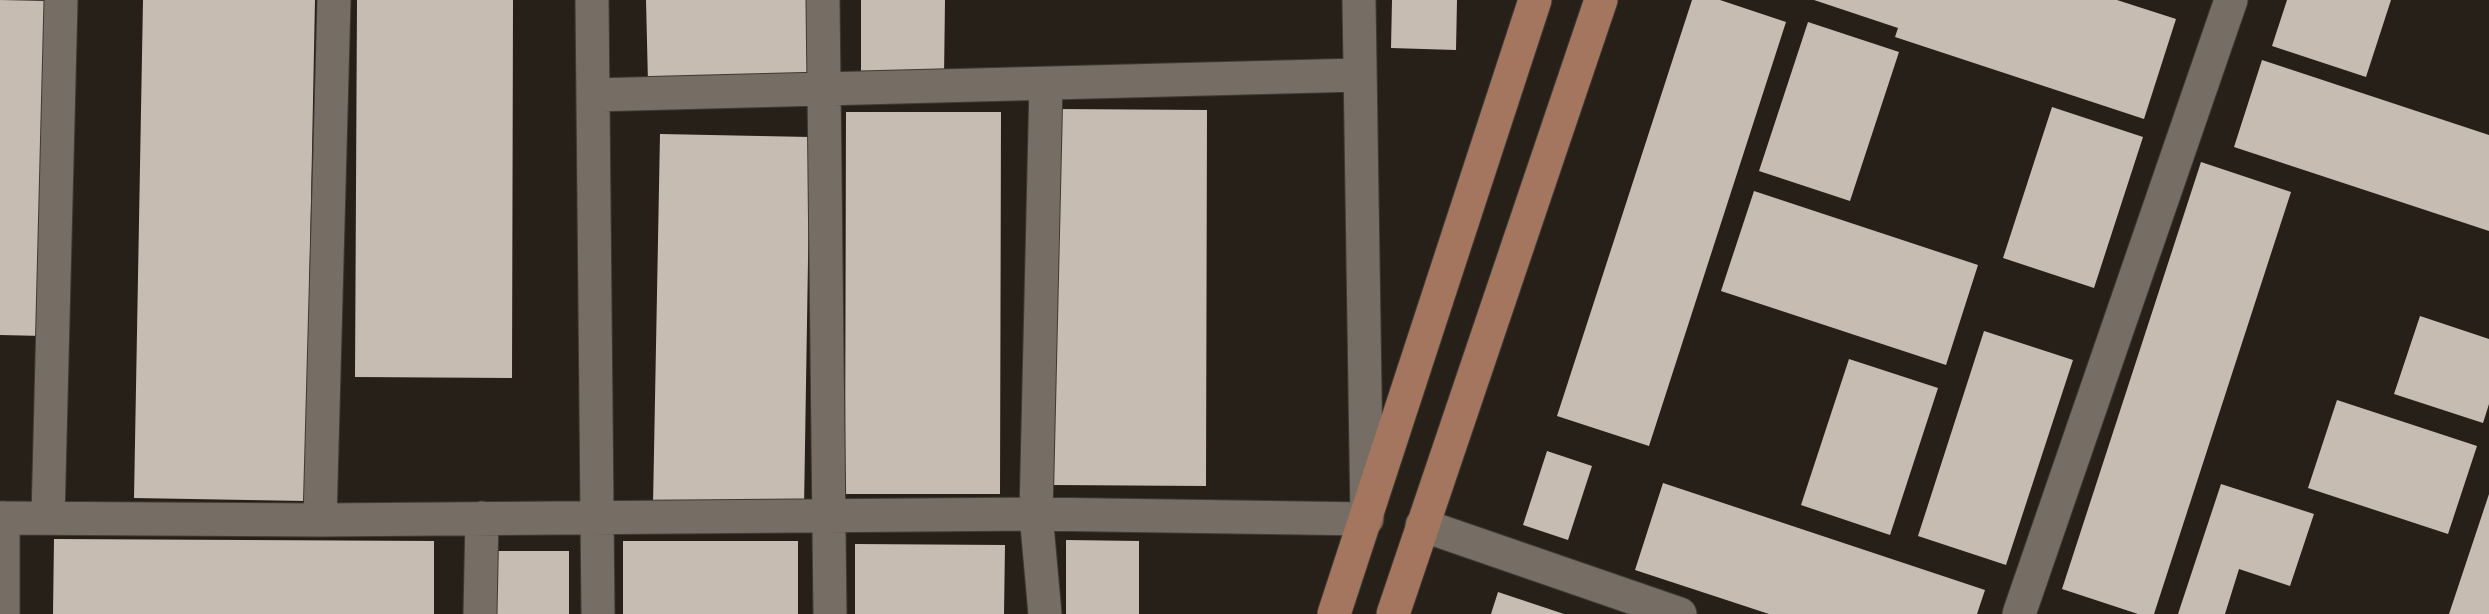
<!DOCTYPE html>
<html>
<head>
<meta charset="utf-8">
<style>
	body { margin:0 }
	canvas { display:block; background:#272018 }
</style>
</head>
<body>
<canvas width="2489" height="614"></canvas>
<script>
const ctx = document.querySelector('canvas').getContext('2d');
ctx.lineJoin = 'round';
function fillPath(path, color) { ctx.fillStyle = color; ctx.fill(path, 'evenodd'); }
const toPath = rows => new Path2D(rows.map(r => 'M' + r).join(''));
function stroke(path, color, width, dash) { ctx.strokeStyle = color; ctx.lineWidth = width; ctx.lineCap = dash ? 'butt' : 'round'; ctx.setLineDash(dash || []); ctx.stroke(path); }
const building = toPath([
	[0,0,50,1,44,336,0,335],
	[143,0,315,0,305,501,134,498],
	[357,0,513,0,512,378,355,377],
	[646,0,811,0,813,80,648,83],
	[861,0,945,0,944,77,861,77],
	[1392,0,1457,0,1456,50,1391,48],
	[1692,0,1720,0,1786,22,1649,446,1557,416],
	[1814,0,2117,0,2176,19,2144,119,1895,37,1898,28],
	[2287,0,2391,0,2366,77,2272,46],
	[1808,22,1899,52,1850,201,1759,171],
	[2262,60,2489,135,2489,231,2234,147],
	[2052,107,2143,137,2094,288,2003,258],
	[1055,109,1207,110,1206,486,1054,485],
	[846,112,1001,112,1000,494,845,494],
	[660,134,810,137,804,508,653,505],
	[2201,162,2291,192,2154,614,2138,614,2062,589],
	[1754,191,1978,265,1946,365,1721,291],
	[2420,316,2489,339,2489,404,2483,423,2394,394],
	[1984,331,2073,360,2006,565,1918,536],
	[1849,359,1938,388,1890,535,1801,505],
	[2337,400,2477,446,2448,534,2308,488],
	[1547,451,1592,466,1568,540,1523,525],
	[1663,483,1985,590,1977,614,1769,614,1635,570],
	[2221,484,2314,514,2290,586,2239,569,2225,614,2178,614],
	[2489,494,2489,614,2449,614],
	[54,539,434,541,434,614,53,614],
	[1066,540,1139,541,1139,614,1066,614],
	[623,541,798,541,798,614,623,614],
	[855,544,1005,545,1004,614,855,614],
	[486,551,569,551,569,614,486,614],
	[1498,592,1564,614,1491,614]
]);
const street = toPath([
	[592,0,598,614],
	[823,0,830,614],
	[593,95,1358,75],
	[0,518,320,520,1036,514,1367,519,1359,0],
	[3,518,3,614],
	[48,518,61,0],
	[320,520,334,0],
	[1422,525,1680,614],
	[480,614,482,518],
	[1045,614,1036,514,1046,84],
	[2019,614,2231,0]
]);
const primary = toPath([
	[1334,614,1535,0],
	[1393,614,1601,0]
]);
fillPath(building, '#c7bcb2');
stroke(street, '#403a34', 35);
stroke(primary, '#403a34', 35);
stroke(street, '#766e64', 33);
stroke(primary, '#a4755f', 33);
</script>
</body>
</html>
